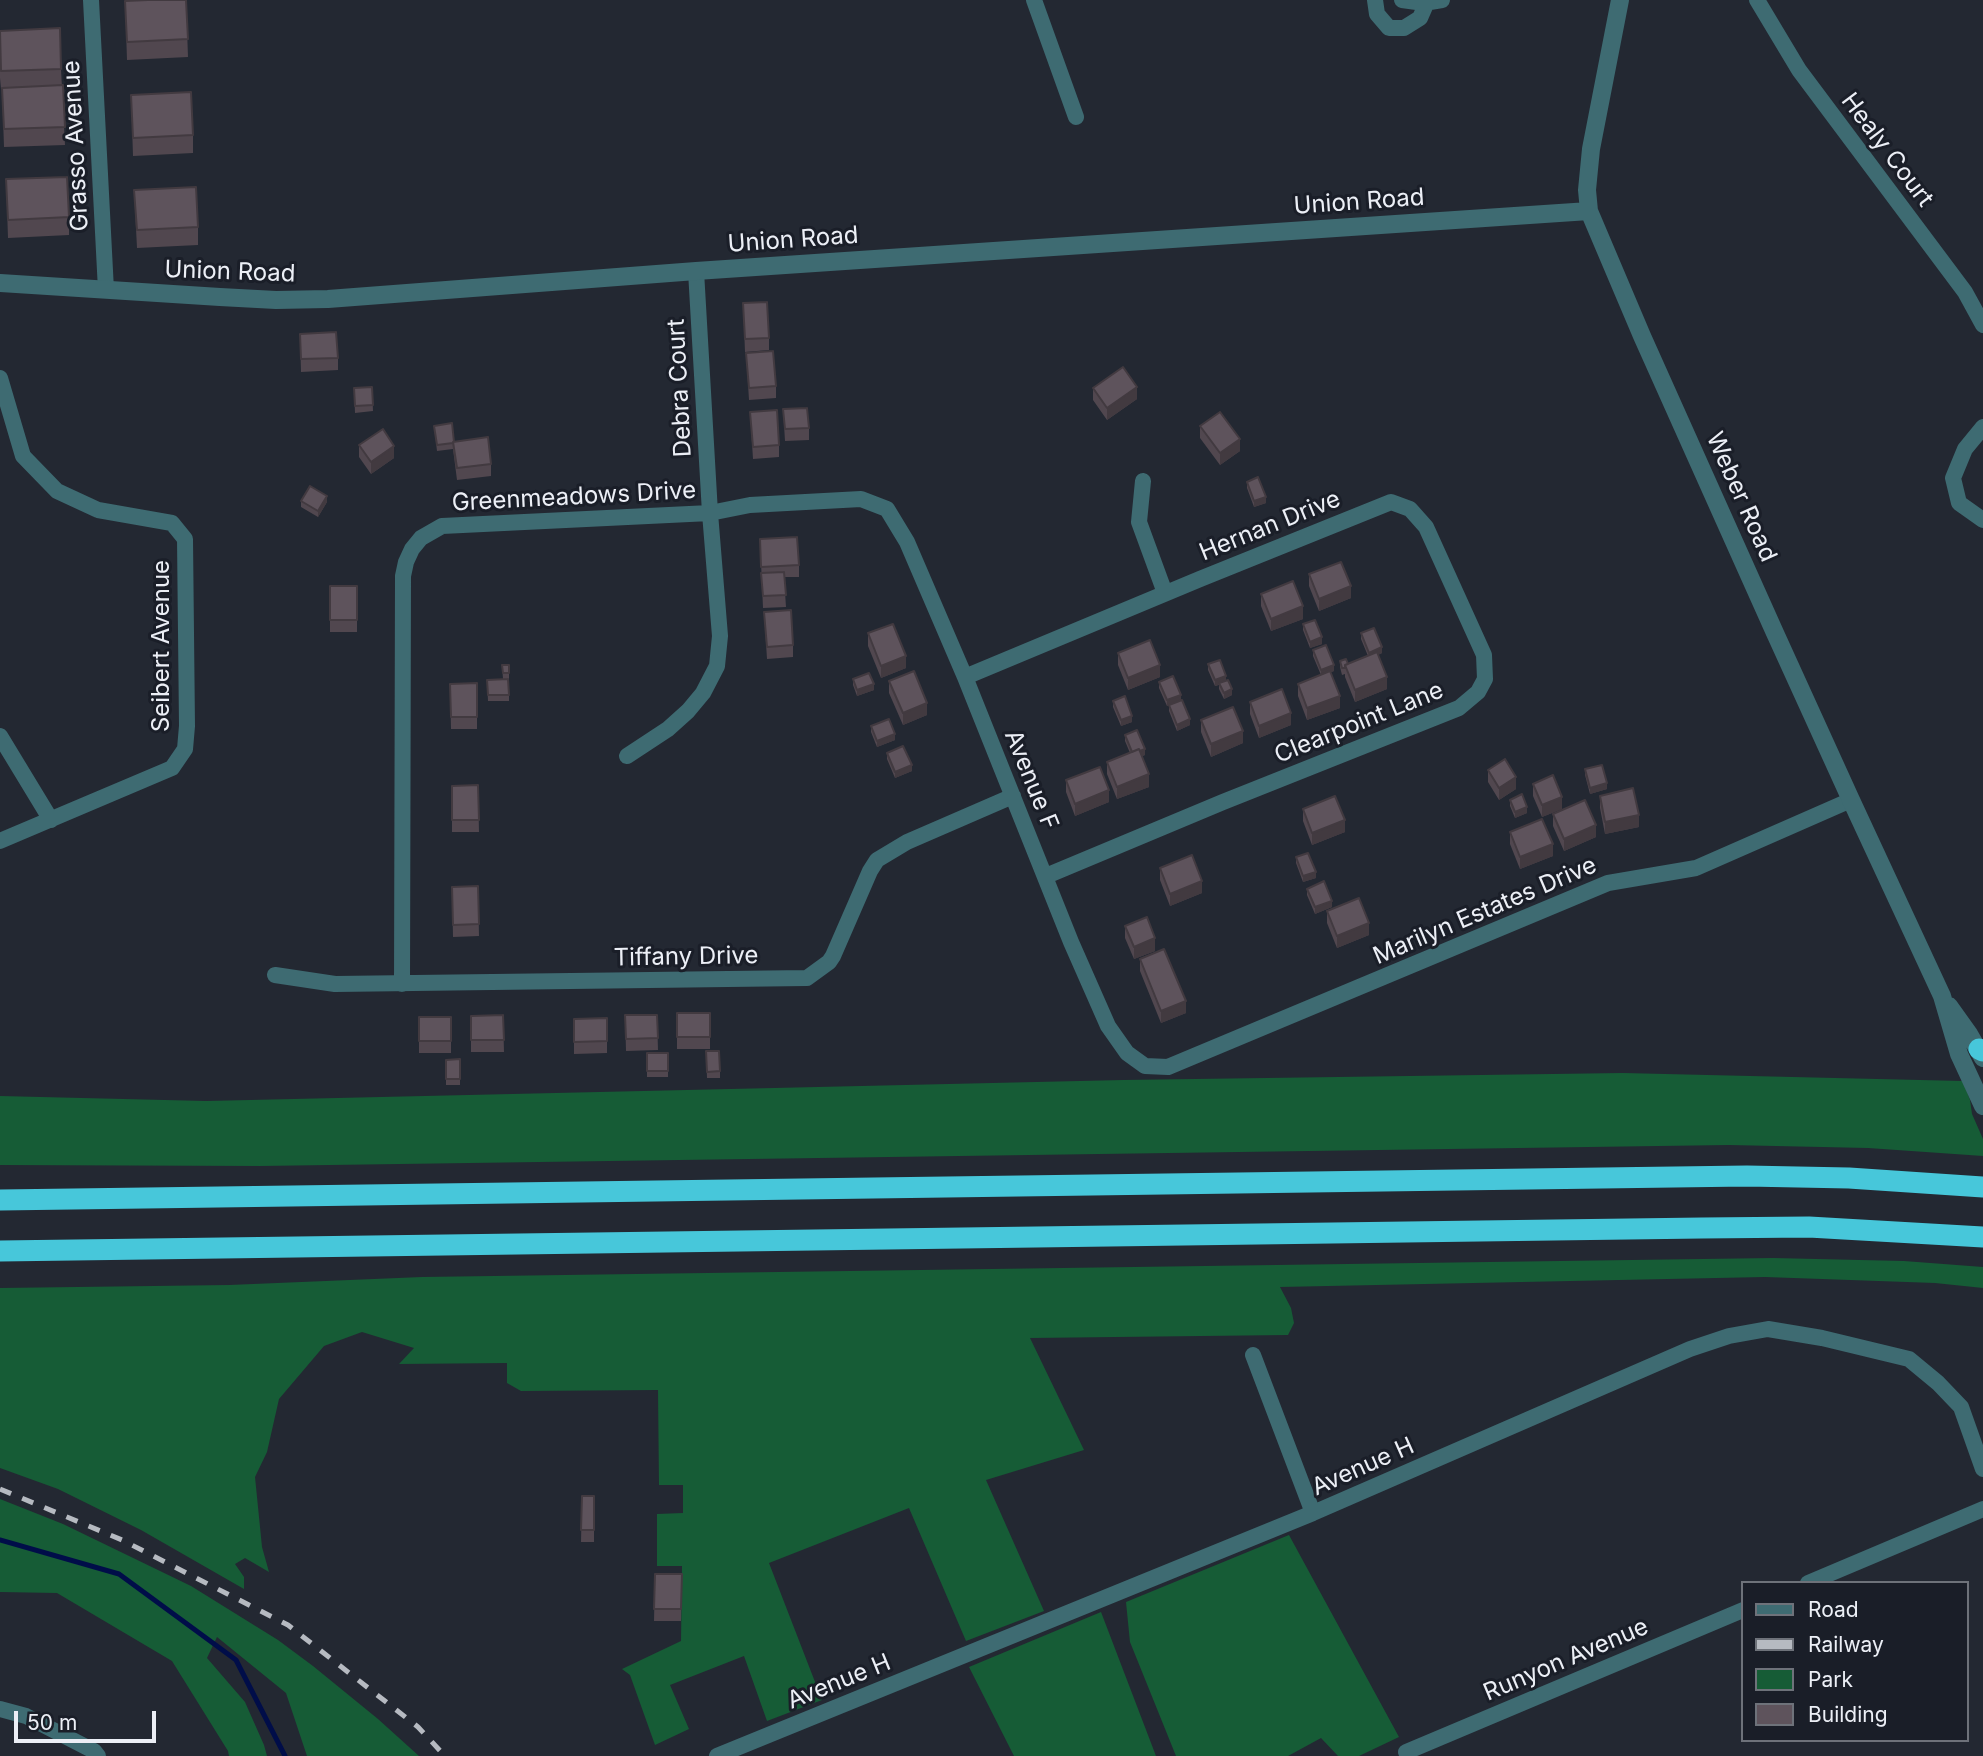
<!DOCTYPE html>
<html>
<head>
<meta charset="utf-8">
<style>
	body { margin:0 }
	#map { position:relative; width:1983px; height:1756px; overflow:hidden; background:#232832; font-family:Inter,sans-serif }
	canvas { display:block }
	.legend { position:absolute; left:1741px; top:1581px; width:228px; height:161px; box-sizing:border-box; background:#1a1e28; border:2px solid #6e727a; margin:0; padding:9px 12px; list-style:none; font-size:21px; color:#eceff6 }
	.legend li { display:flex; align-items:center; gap:14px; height:35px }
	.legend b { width:35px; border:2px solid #6e727a }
	.scale { position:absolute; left:14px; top:1711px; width:142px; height:32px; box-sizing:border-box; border:4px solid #eceff6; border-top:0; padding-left:9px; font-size:21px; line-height:24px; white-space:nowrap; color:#eceff6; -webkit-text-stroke:5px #1a1e28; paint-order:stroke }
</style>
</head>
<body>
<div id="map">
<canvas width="1983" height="1756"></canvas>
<ul class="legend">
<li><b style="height:9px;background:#3e6b72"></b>Road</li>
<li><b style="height:9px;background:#b6bac1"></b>Railway</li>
<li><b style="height:19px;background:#165c36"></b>Park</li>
<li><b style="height:19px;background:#5e535c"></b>Building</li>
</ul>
<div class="scale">50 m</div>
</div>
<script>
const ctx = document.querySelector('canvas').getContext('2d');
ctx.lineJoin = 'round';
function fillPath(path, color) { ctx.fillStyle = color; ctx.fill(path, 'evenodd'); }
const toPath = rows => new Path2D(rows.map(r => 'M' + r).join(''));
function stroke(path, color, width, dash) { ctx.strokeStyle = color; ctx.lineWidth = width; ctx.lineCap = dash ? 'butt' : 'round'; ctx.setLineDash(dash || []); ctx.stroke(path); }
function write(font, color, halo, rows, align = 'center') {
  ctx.font = font + ' Inter,sans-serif'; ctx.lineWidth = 6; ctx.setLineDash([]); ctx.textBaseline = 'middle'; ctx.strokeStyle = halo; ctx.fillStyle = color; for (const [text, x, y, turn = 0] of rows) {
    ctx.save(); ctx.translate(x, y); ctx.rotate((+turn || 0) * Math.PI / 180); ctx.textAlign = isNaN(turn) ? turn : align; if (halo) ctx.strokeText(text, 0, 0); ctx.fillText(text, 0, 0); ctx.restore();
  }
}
const green = toPath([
	[1623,1073,1963,1081,1970,1100,1972,1114,1983,1139,1983,1156,1868,1148,1729,1145,260,1166,0,1165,0,1096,206,1101,1123,1080],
	[1773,1258,1904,1261,1983,1267,1983,1288,1935,1283,1765,1277,1280,1287,1291,1308,1294,1323,1288,1335,1030,1338,1084,1450,986,1480,1044,1611,966,1641,909,1508,769,1563,822,1700,767,1721,744,1656,670,1685,689,1729,655,1745,630,1675,622,1669,681,1641,682,1566,657,1566,657,1514,683,1513,683,1485,659,1485,658,1390,521,1391,507,1383,507,1363,399,1364,414,1348,362,1332,324,1346,279,1399,267,1452,255,1477,262,1547,269,1572,245,1558,235,1564,244,1577,244,1589,141,1530,58,1489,0,1468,0,1288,229,1285,422,1277],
	[0,1499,63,1524,191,1586,278,1640,313,1666,378,1719,419,1756,307,1756,286,1693,217,1637,207,1658,245,1702,264,1745,267,1756,229,1756,228,1751,172,1661,57,1593,0,1592],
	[1289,1535,1399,1737,1359,1756,1338,1756,1321,1738,1288,1756,1176,1756,1130,1642,1126,1602],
	[1101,1612,1156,1756,1014,1756,969,1667]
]);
const stream = toPath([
	[0,1540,119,1574,236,1660,285,1756]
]);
const minor = toPath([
	[91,0,106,290],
	[1034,0,1076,117],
	[1375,0,1377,14,1389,28,1404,28,1420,18,1427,2],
	[1402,0,1424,3,1442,0],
	[1757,0,1799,70,1965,292,1983,325],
	[0,378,23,456,57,491,98,510,172,523,185,539,187,726,185,749,172,768,0,841],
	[1983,427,1965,449,1953,478,1959,503,1983,520],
	[1143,481,1139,522,1165,593],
	[965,677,1200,579,1391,502,1410,509,1426,527,1484,655,1485,679,1478,692,1459,708,1223,802,1046,876],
	[0,736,51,820],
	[627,756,668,729,688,711,703,693,717,666,720,636,710,513,696,271],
	[275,975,335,984,807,978,829,962,833,956,870,871,877,860,907,842,1013,796],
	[402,984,403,576,406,562,412,549,421,538,442,526,710,513,750,505,861,499,887,509,907,542,965,677,1071,942,1108,1026,1127,1053,1145,1066,1168,1067,1608,883,1696,868,1851,800],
	[1253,1355,1313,1513],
	[1808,1583,1983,1509],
	[0,1709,26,1716,94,1751,98,1756],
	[1406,1752,1743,1610],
	[717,1756,1313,1513,1644,1369,1690,1349,1729,1336,1768,1329,1822,1338,1909,1359,1938,1383,1961,1407,1983,1469]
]);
const tertiary = toPath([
	[1620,0,1591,149,1587,190,1589,211,1642,336,1775,633,1851,800,1942,996,1959,1054,1983,1106],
	[0,283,220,297,276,300,328,299,696,271,1589,211],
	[1949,1006,1969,1034,1983,1058]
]);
const motorway = toPath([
	[1979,1049,1983,1051],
	[0,1200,1747,1176,1849,1178,1983,1187],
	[0,1251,1702,1228,1809,1227,1983,1237]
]);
const rail = toPath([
	[0,1489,122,1540,288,1625,418,1727,445,1756]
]);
const wall = toPath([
	[125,0,186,0,188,57,127,60],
	[0,31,61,69,65,145,4,147,2,89,1,89,0,78],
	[131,95,193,135,193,153,133,156],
	[6,179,69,217,69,235,8,238],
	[134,190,198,227,198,245,137,248],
	[743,303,769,338,769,350,745,352],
	[300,334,338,358,338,370,301,372],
	[746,353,776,386,776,398,749,400],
	[372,387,373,411,355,413,354,388],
	[1093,388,1137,399,1107,420,1093,400],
	[783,409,809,428,809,440,785,441],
	[750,412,779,445,779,457,753,459],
	[434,426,454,442,491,464,491,476,457,480,453,449,437,451],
	[1200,426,1240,451,1220,465,1200,438],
	[359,445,394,458,371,474,359,457],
	[1247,482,1266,503,1254,507,1247,488],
	[301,501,327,502,318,517,301,507],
	[760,539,799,565,799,577,784,577,786,607,763,608],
	[1309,574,1351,598,1319,611,1309,586],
	[330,586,357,586,357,632,330,632],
	[1261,594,1303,619,1271,631,1261,606],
	[764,612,793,645,793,657,767,659],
	[1303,624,1322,644,1310,648,1303,630],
	[868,633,906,668,881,678,868,646],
	[1361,633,1382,653,1378,655,1387,689,1355,702,1345,677,1345,674,1342,675,1340,667,1340,661,1348,664,1368,656,1361,639],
	[1313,650,1334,671,1331,672,1340,708,1307,720,1298,696,1298,684,1321,675,1313,656],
	[1118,653,1160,677,1128,690,1118,665],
	[1208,664,1226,681,1232,695,1224,699,1219,689,1219,685,1215,686,1208,670],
	[502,665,509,665,509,701,488,701,487,680,503,679],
	[853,679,874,690,857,696,853,685],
	[889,681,927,715,903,725,889,693],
	[1159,682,1181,700,1190,725,1177,731,1169,711,1169,705,1167,706,1159,688],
	[477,683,477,729,451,729,450,684],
	[1113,701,1132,722,1121,726,1113,707],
	[1250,702,1291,725,1259,738,1250,714],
	[1201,720,1243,743,1211,757,1201,732],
	[871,726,895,740,877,747,871,732],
	[1125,735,1145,755,1142,756,1149,787,1117,799,1107,774,1107,762,1130,753,1125,741],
	[887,753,912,771,895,778,887,759],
	[1585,769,1607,789,1590,794,1585,775],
	[1488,770,1516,789,1499,800,1488,782],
	[1066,780,1109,802,1075,816,1066,792],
	[1533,784,1562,809,1542,817,1533,796],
	[478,785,479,832,452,832,452,786],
	[1600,796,1639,827,1605,834,1600,808],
	[1510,800,1527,813,1515,818,1510,806],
	[1303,809,1345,832,1312,845,1303,821],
	[1553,814,1596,837,1564,851,1553,826],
	[1510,832,1553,856,1520,869,1510,844],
	[1296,857,1316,878,1303,882,1296,863],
	[1160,868,1202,893,1170,906,1160,880],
	[478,886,479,936,453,937,452,887],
	[1307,889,1332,907,1315,914,1307,895],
	[1327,911,1369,935,1337,948,1327,923],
	[1125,926,1155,951,1134,959,1125,938],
	[1140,959,1186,1013,1161,1023,1140,971],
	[677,1013,710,1013,710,1049,677,1049],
	[503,1015,504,1052,471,1052,471,1016],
	[625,1015,657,1015,658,1050,626,1051],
	[419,1017,451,1017,451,1053,419,1053],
	[607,1018,607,1053,574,1054,574,1019],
	[706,1051,720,1071,720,1078,707,1078],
	[647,1053,668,1053,668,1077,647,1077],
	[460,1059,460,1085,446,1085,446,1060],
	[582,1496,594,1496,594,1542,581,1542],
	[655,1574,682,1574,681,1621,654,1621]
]);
const shadedWall = toPath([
	[1137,387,1137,399,1107,420,1107,408],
	[1240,439,1240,451,1220,465,1220,453],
	[394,446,394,458,371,474,371,462],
	[327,496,327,502,318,517,318,511],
	[1266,497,1266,503,1254,507,1254,501],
	[1351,586,1351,598,1319,611,1319,599],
	[1303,606,1303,619,1271,631,1271,619],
	[1322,637,1322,644,1310,648,1310,642],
	[1382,647,1382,653,1369,659,1369,653],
	[906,656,906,668,881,678,881,666],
	[1160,665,1160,677,1128,690,1128,678],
	[1334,665,1334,671,1321,676,1321,670],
	[1226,676,1226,682,1215,686,1215,680],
	[1387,677,1387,689,1355,702,1355,690],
	[874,684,874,690,857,696,857,690],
	[1232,689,1232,695,1224,699,1224,693],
	[1181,695,1181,701,1167,706,1167,700],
	[1340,696,1340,708,1307,720,1307,708],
	[927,703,927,715,903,725,903,713],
	[1291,713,1291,725,1259,738,1259,726],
	[1132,716,1132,722,1121,726,1121,720],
	[1190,719,1190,725,1177,731,1177,725],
	[1243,731,1243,743,1211,757,1211,744],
	[895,734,895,740,877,747,877,741],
	[1145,749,1145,755,1133,760,1133,754],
	[912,765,912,771,895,778,895,772],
	[1149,774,1149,787,1117,799,1117,787],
	[1516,777,1516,789,1499,800,1499,788],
	[1607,783,1607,789,1590,794,1590,788],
	[1109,790,1109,802,1075,816,1075,804],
	[1562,797,1562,809,1542,817,1542,805],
	[1527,807,1527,813,1515,818,1515,812],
	[1639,815,1639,827,1605,834,1605,822],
	[1345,820,1345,832,1312,845,1312,833],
	[1596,825,1596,837,1564,851,1564,839],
	[1553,844,1553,856,1520,869,1520,857],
	[1316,872,1316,878,1303,882,1303,876],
	[1202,881,1202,893,1170,906,1170,894],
	[1332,901,1332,907,1315,914,1315,907],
	[1369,923,1369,935,1337,948,1337,936],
	[1155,938,1155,951,1134,959,1134,947],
	[1186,1001,1186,1013,1161,1023,1161,1011]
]);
const building = toPath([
	[148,0,186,0,188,39,127,42,125,1,148,0],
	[60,28,61,69,1,71,0,31,60,28],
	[63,85,65,127,4,129,2,88,63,85],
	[191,92,193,135,133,138,131,95,191,92],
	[67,177,69,217,8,220,6,179,67,177],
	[196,187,198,227,137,230,134,190,196,187],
	[767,302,769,338,745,339,743,303,767,302],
	[336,332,338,358,301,359,300,334,336,332],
	[773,351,776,386,749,388,746,353,773,351],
	[1123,367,1137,387,1107,408,1093,388,1123,367],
	[372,387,373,405,355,406,354,388,372,387],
	[807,408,809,428,785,429,783,409,807,408],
	[777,410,779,445,753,447,750,412,777,410],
	[1220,412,1240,439,1220,453,1200,426,1220,412],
	[452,423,454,442,453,443,437,445,434,426,452,423],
	[383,429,394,446,371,462,359,445,383,429],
	[488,437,491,464,457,468,453,442,488,437],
	[1258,477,1266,497,1254,501,1247,482,1258,477],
	[310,486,327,496,318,511,301,501,310,486],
	[797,537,799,565,761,567,760,539,797,537],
	[1341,562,1351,586,1319,599,1309,574,1341,562],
	[784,572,786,595,763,596,761,573,784,572],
	[1293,581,1303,606,1271,619,1261,594,1293,581],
	[330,586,357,586,357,620,330,620,330,586],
	[791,610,793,645,767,647,764,612,791,610],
	[1315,620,1322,637,1310,642,1303,624,1315,620],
	[893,624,906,656,881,666,868,633,893,624],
	[1374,628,1382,647,1369,653,1361,633,1374,628],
	[1150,640,1160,665,1128,678,1118,653,1150,640],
	[1326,645,1334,665,1321,670,1313,650,1326,645],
	[1377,652,1387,677,1355,690,1345,665,1377,652],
	[1346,659,1348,664,1345,665,1345,668,1342,668,1340,661,1346,659],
	[1220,660,1226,676,1215,680,1208,664,1220,660],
	[502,665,509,665,509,673,503,673,502,665],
	[914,671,927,703,903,713,889,681,914,671],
	[1330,671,1340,696,1307,708,1298,684,1330,671],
	[869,673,874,684,857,690,853,679,869,673],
	[1173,676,1181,695,1167,700,1159,682,1173,676],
	[508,679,509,695,488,695,487,680,508,679],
	[1228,680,1232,689,1224,693,1219,683,1228,680],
	[477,683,477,717,451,717,450,684,477,683],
	[1282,689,1291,713,1259,726,1250,702,1282,689],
	[1125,696,1132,716,1121,720,1113,701,1125,696],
	[1182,700,1190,719,1177,725,1169,705,1182,700],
	[1233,707,1243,731,1211,744,1201,720,1233,707],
	[889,719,895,734,877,741,871,726,889,719],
	[1137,730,1145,749,1140,751,1139,749,1132,752,1125,735,1137,730],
	[903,746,912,765,895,772,887,753,903,746],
	[1139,749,1149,774,1117,787,1107,762,1139,749],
	[1505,759,1516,777,1499,788,1488,770,1505,759],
	[1602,765,1607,783,1590,788,1585,769,1602,765],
	[1100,767,1109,790,1075,804,1066,780,1100,767],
	[1553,775,1562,797,1542,805,1533,784,1553,775],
	[478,785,479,820,452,820,452,786,478,785],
	[1633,788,1639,815,1605,822,1600,796,1633,788],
	[1522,794,1527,807,1515,812,1510,800,1522,794],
	[1335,796,1345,820,1312,833,1303,809,1335,796],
	[1585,800,1596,825,1564,839,1553,814,1585,800],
	[1542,819,1553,844,1520,857,1510,832,1542,819],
	[1308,853,1316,872,1303,876,1296,857,1308,853],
	[1192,855,1202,881,1170,894,1160,868,1192,855],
	[1324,881,1332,901,1315,907,1307,889,1324,881],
	[478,886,479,924,453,925,452,887,478,886],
	[1359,898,1369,923,1337,936,1327,911,1359,898],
	[1147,917,1155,938,1134,947,1125,926,1147,917],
	[1164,949,1186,1001,1161,1011,1140,959,1164,949],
	[677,1013,710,1013,710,1037,677,1037,677,1013],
	[503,1015,504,1040,471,1040,471,1016,503,1015],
	[625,1015,657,1015,658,1038,626,1039,625,1015],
	[419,1017,451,1017,451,1041,419,1041,419,1017],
	[607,1018,607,1041,574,1042,574,1019,607,1018],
	[706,1051,719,1051,720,1071,707,1072,706,1051],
	[647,1053,668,1053,668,1071,647,1071,647,1053],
	[460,1059,460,1079,446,1079,446,1060,460,1059],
	[582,1496,594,1496,594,1530,581,1530,582,1496],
	[655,1574,682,1574,681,1609,654,1609,655,1574]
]);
const streetNames = [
	["Grasso Avenue",76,146,-93],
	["Healy Court",1887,150,53],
	["Union Road",1359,202,-4],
	["Union Road",793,240,-4],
	["Union Road",230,272,2],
	["Debra Court",680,388,-93],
	["Greenmeadows Drive",574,497,-3],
	["Weber Road",1741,497,66],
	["Hernan Drive",1270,526,-22],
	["Seibert Avenue",162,646,-90],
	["Clearpoint Lane",1359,723,-22],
	["Avenue F",1031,780,68],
	["Marilyn Estates Drive",1485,911,-23],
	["Tiffany Drive",686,957,-1],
	["Avenue H",1363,1467,-24],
	["Runyon Avenue",1566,1660,-23],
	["Avenue H",839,1682,-22]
];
fillPath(green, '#165c36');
stroke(stream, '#000d49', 5);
stroke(minor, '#3e6b72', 16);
stroke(tertiary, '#3e6b72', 18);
stroke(motorway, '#47c7da', 21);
stroke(rail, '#b6bac1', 5, [12, 12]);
fillPath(wall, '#51474f');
fillPath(shadedWall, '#423a40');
fillPath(building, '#5e535c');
stroke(building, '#423a40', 2);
write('24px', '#eceff6', '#1a1e28', streetNames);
</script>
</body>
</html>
